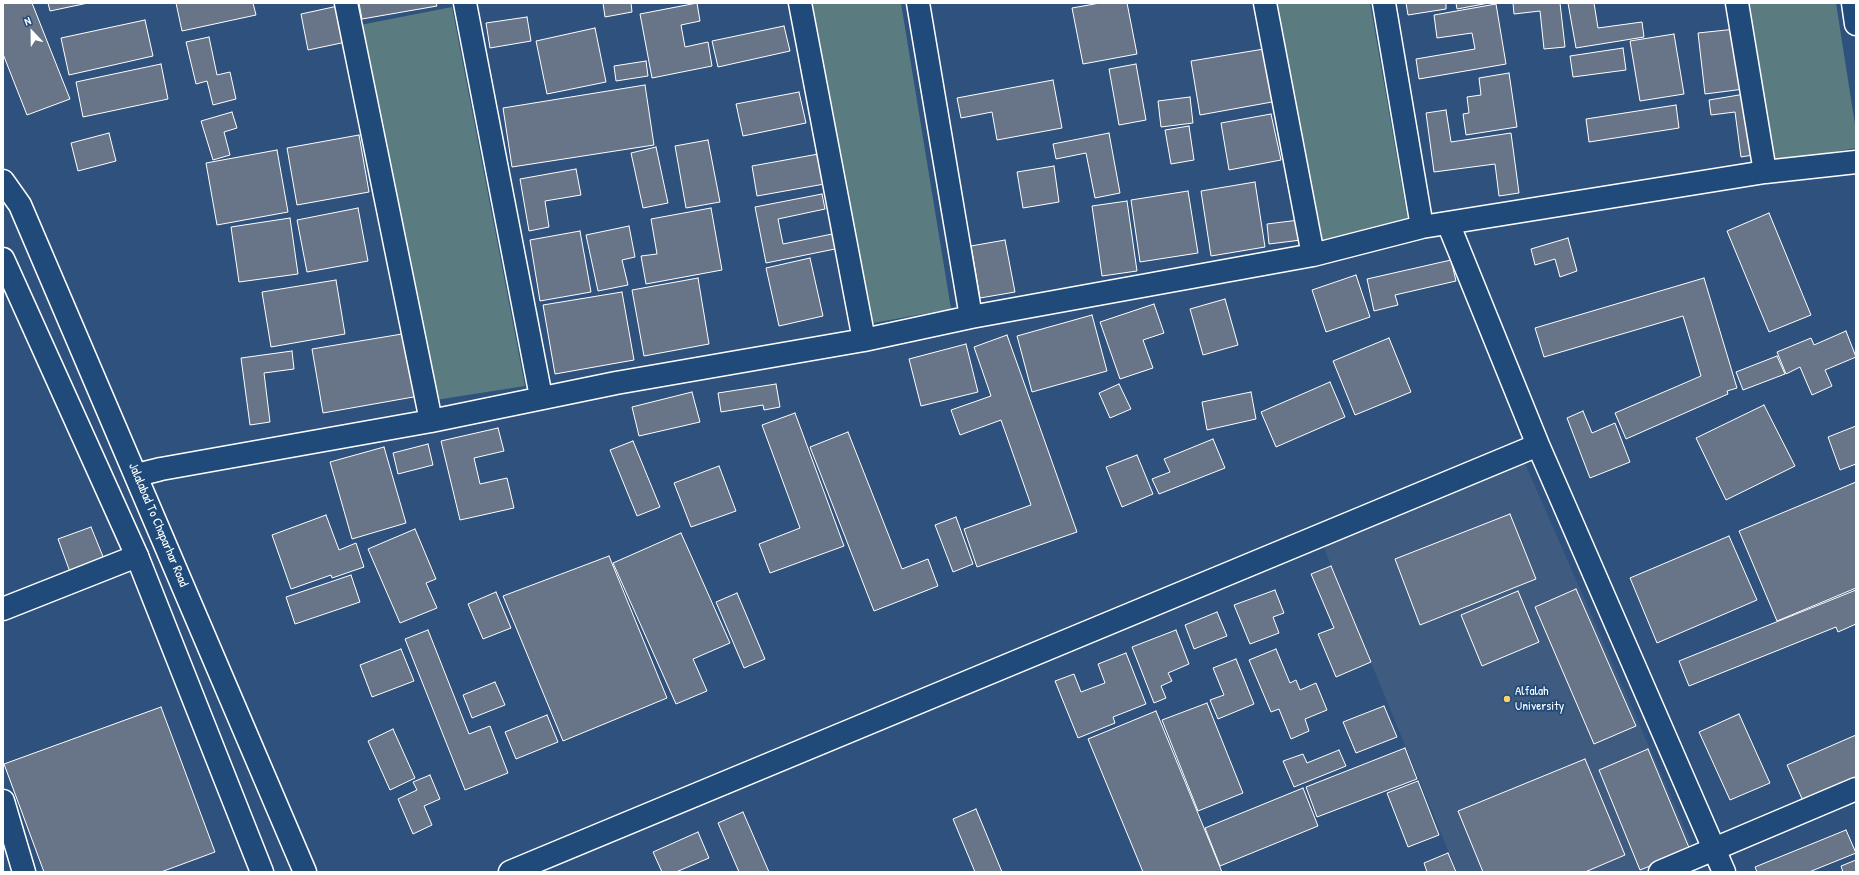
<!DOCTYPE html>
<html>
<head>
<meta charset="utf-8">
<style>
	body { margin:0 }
	#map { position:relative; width:1859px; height:875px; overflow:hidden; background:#2e527d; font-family:"Patrick Hand",sans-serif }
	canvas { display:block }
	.frame { position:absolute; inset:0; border:4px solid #fff; pointer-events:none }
	.north { position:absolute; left:12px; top:12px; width:40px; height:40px; -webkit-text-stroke:3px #1f4a7a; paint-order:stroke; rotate:338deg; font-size:11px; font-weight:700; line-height:16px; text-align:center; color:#fff }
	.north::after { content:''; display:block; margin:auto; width:14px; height:18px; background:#fff; clip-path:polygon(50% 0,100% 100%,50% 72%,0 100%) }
</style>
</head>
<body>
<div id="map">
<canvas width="1859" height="875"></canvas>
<div class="frame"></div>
<div class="north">N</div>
</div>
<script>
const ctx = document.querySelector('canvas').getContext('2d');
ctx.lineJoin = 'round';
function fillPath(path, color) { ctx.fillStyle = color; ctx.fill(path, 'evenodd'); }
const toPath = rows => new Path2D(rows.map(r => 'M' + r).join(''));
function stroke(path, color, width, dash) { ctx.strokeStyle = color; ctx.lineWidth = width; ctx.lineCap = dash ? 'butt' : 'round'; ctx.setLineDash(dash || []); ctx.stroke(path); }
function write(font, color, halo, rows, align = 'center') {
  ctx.font = font + ' "Patrick Hand",sans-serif'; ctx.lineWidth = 3.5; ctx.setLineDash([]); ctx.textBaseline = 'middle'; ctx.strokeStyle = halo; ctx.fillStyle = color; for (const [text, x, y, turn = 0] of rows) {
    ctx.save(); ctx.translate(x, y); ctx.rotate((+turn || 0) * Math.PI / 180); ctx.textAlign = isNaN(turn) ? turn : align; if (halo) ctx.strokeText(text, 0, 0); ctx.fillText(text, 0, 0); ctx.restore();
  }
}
const built = toPath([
	[1523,459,1697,856,1660,872,1457,872,1322,543]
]);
const green = toPath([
	[808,3,901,3,951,309,867,324],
	[1275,3,1370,3,1409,227,1316,241],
	[1742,3,1836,3,1856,131,1856,148,1769,163],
	[452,7,525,386,429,401,355,26]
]);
const building = toPath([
	[3,3,32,3,70,99,27,115,3,54,3,3],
	[48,3,88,3,50,11,48,3],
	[176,3,253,3,256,15,182,31,176,3],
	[359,3,436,3,437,6,362,19,359,3],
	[603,3,631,3,632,12,605,17,603,3],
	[697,3,700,21,681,25,685,47,708,42,712,66,652,78,640,14,697,3],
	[1100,3,1127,3,1137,54,1083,64,1072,8,1100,3],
	[1406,3,1446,3,1446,9,1408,15,1406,3],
	[1456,3,1489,3,1457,9,1456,3],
	[1513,3,1560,3,1565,47,1544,49,1540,11,1514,14,1513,3],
	[1568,3,1594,3,1598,28,1642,22,1644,37,1576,48,1568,3],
	[1496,4,1506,64,1419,79,1416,59,1475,49,1472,33,1437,38,1434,15,1496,4],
	[338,6,346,42,308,50,301,14,338,6],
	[527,17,531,41,490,48,486,23,527,17],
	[145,20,153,56,69,75,61,38,145,20],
	[784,26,790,51,718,67,712,41,784,26],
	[595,28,606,82,547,94,536,41,595,28],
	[1736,29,1744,89,1705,94,1698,33,1736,29],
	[1674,34,1684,94,1640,101,1630,41,1674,34],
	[209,37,217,75,230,72,236,99,213,105,207,81,196,84,186,42,209,37],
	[1623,48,1626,70,1573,77,1570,56,1623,48],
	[1264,49,1272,102,1200,115,1191,61,1264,49],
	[646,61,648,76,616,81,614,66,646,61],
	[161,64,168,99,83,117,76,82,161,64],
	[1136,64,1146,120,1119,125,1109,69,1136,64],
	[1509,73,1517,127,1466,135,1463,114,1469,113,1467,97,1481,95,1479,78,1509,73],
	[1053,80,1062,128,997,140,992,112,961,118,957,98,1053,80],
	[645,85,654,145,512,167,503,108,645,85],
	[799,92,806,123,743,136,736,104,799,92],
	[1751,93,1759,154,1741,157,1735,112,1711,115,1709,100,1751,93],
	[1190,97,1193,123,1161,127,1158,101,1190,97],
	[1676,105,1679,128,1589,142,1586,119,1676,105],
	[1446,110,1451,142,1511,133,1519,193,1499,196,1495,164,1434,172,1426,113,1446,110],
	[232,112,237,128,224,132,230,155,213,160,201,121,232,112],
	[1271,114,1281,160,1229,170,1221,123,1271,114],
	[1189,126,1194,160,1171,164,1165,130,1189,126],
	[109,133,116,161,78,171,71,143,109,133],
	[1109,133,1120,193,1095,198,1086,153,1056,159,1053,144,1109,133],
	[359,135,369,192,297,205,287,148,359,135],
	[708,140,720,202,686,208,675,146,708,140],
	[656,147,668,203,643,208,631,153,656,147],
	[277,150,288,212,217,225,206,163,277,150],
	[824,153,830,183,757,196,752,166,824,153],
	[1054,166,1059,202,1023,208,1017,172,1054,166],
	[576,169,581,195,545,201,549,227,529,231,520,179,576,169],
	[1255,182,1265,247,1211,256,1201,191,1255,182],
	[1188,191,1198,253,1140,262,1131,200,1188,191],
	[822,194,825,209,778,219,783,244,837,233,840,248,766,263,755,207,822,194],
	[1127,201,1137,271,1102,276,1092,206,1127,201],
	[358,208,368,261,307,272,297,220,358,208],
	[711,208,722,270,646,284,641,256,657,254,651,219,711,208],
	[1769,213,1811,315,1769,332,1727,231,1769,213],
	[290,218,298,274,239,282,231,227,290,218],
	[1299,220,1301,240,1269,244,1267,224,1299,220],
	[629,226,635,257,622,260,628,285,598,291,586,235,629,226],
	[580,231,591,292,540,301,530,240,580,231],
	[1568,238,1577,271,1560,277,1555,259,1535,265,1531,249,1568,238],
	[1005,240,1015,292,980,298,971,246,1005,240],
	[810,258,823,316,779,326,766,268,810,258],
	[1451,260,1456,281,1395,295,1398,305,1374,311,1367,279,1451,260],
	[1356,275,1370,317,1326,332,1312,290,1356,275],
	[698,278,709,344,644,356,632,290,698,278],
	[1704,278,1737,388,1727,391,1728,394,1626,439,1615,413,1701,376,1683,316,1544,357,1535,328,1704,278],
	[336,280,345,334,271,347,262,292,336,280],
	[622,292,634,360,555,374,543,305,622,292],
	[1225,299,1238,345,1203,355,1190,309,1225,299],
	[1154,304,1164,333,1143,340,1153,368,1120,379,1100,322,1154,304],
	[1092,315,1107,371,1032,392,1017,336,1092,315],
	[1846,331,1856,357,1825,370,1832,386,1812,395,1800,367,1786,374,1777,352,1811,338,1814,345,1846,331],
	[408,333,419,396,323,413,312,349,408,333],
	[1007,335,1077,532,977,567,964,529,1031,505,1001,420,960,435,951,410,991,396,974,347,1007,335],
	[1389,338,1411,392,1355,415,1333,361,1389,338],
	[966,344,978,392,921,406,909,359,966,344],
	[292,351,294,369,264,373,270,422,250,425,241,358,292,351],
	[1777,356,1785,374,1743,390,1736,372,1777,356],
	[1330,382,1345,417,1276,447,1261,412,1330,382],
	[776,384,780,407,764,410,763,405,721,412,718,393,776,384],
	[1119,384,1131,409,1110,418,1099,393,1119,384],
	[692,392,700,422,639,436,632,407,692,392],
	[1251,392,1256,419,1207,430,1202,402,1251,392],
	[1764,405,1795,466,1726,500,1696,438,1764,405],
	[1583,411,1592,433,1615,423,1630,462,1590,478,1567,418,1583,411],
	[795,413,844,546,770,573,759,544,800,528,762,425,795,413],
	[1856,426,1856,464,1840,470,1828,437,1856,426],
	[498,428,504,451,474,458,480,484,507,478,514,508,460,520,441,441,498,428],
	[848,432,902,569,928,559,938,586,874,611,810,447,848,432],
	[1213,439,1225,468,1159,494,1152,479,1170,472,1164,459,1213,439],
	[633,441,660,507,637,516,610,450,633,441],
	[428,444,433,465,398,474,393,453,428,444],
	[384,447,406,523,352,539,330,462,384,447],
	[1137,455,1153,494,1122,507,1106,467,1137,455],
	[719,466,736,511,691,527,674,483,719,466],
	[1856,482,1856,588,1777,621,1739,531,1856,482],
	[1510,514,1536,579,1420,625,1395,559,1510,514],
	[326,515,339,550,356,543,364,567,332,578,331,575,291,589,272,535,326,515],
	[956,517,973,564,953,572,935,525,956,517],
	[91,527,104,559,70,572,58,539,91,527],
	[415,529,436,579,426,583,437,608,400,623,368,549,415,529],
	[681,533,730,643,693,659,707,691,676,704,613,563,681,533],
	[1729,536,1757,600,1657,643,1630,578,1729,536],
	[609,556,667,698,563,741,503,596,609,556],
	[1331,566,1371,662,1336,677,1318,634,1334,628,1311,574,1331,566],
	[351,575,360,602,295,624,286,597,351,575],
	[1576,589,1636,726,1594,744,1535,607,1576,589],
	[1275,590,1284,613,1273,617,1279,633,1250,644,1234,605,1275,590],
	[1856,590,1856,624,1838,632,1836,627,1689,686,1679,661,1856,590],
	[1518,591,1539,642,1482,666,1461,615,1518,591],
	[496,592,511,628,483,639,468,604,496,592],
	[737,593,765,659,744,668,716,602,737,593],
	[1217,612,1227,636,1194,649,1185,625,1217,612],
	[428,630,469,734,490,726,508,773,465,790,405,639,428,630],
	[1176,630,1189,664,1168,673,1172,681,1161,686,1166,698,1154,703,1132,647,1176,630],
	[401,649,414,681,372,697,360,665,401,649],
	[1276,649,1290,683,1296,680,1300,690,1316,683,1327,710,1305,719,1309,731,1291,739,1279,709,1271,712,1249,660,1276,649],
	[1126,653,1146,704,1113,717,1115,723,1078,738,1055,681,1074,674,1081,692,1105,683,1098,664,1126,653],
	[1236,659,1254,704,1218,719,1210,700,1224,695,1213,668,1236,659],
	[495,682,505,705,472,718,463,695,495,682],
	[1207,703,1243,793,1198,811,1162,720,1207,703],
	[1384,706,1397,737,1356,753,1343,722,1384,706],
	[161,707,215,852,161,872,44,872,4,764,161,707],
	[1156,711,1222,872,1143,872,1088,739,1156,711],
	[1739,714,1770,783,1730,800,1699,732,1739,714],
	[547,715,558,742,516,759,505,732,547,715],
	[393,729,415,778,390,790,368,741,393,729],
	[1856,735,1856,778,1803,801,1787,765,1856,735],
	[1405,748,1417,779,1317,817,1306,787,1405,748],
	[1648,749,1690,850,1640,870,1599,770,1648,749],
	[1339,750,1346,766,1294,787,1283,761,1303,754,1307,763,1339,750],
	[1585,759,1625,855,1585,872,1483,872,1458,811,1585,759],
	[430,775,440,799,424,806,432,825,413,834,398,799,417,790,413,782,430,775],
	[1418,781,1439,835,1408,847,1387,793,1418,781],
	[1303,788,1318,826,1220,866,1205,828,1303,788],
	[976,809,1002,872,975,872,953,819,976,809],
	[743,812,769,872,739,872,718,823,743,812],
	[1846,830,1856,853,1809,872,1757,872,1755,867,1846,830],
	[698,832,709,858,676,872,662,872,653,852,698,832],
	[1448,853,1456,872,1427,872,1424,863,1448,853],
	[1856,860,1856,872,1843,872,1841,866,1856,860]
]);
const street = toPath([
	[346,3,431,421],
	[465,3,541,397],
	[800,3,864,340],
	[918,3,971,317],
	[1265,3,1313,255],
	[1384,3,1422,227],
	[1737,3,1765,172],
	[1853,3,1856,24],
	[1448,223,1538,445,1724,872],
	[137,475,161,469,431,421,616,383,864,340,971,317,1313,255,1422,227,1765,172,1856,162],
	[3,609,137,556],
	[3,801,24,872],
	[510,872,1538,445]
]);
const secondary = toPath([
	[1660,872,1856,789]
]);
const primary = toPath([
	[3,181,20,205,305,872],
	[3,259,137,556,262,872]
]);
const markers = [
	[1507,699,4,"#ffd166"]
];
const streetNames = [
	["Jalalabad To Chaparhar Road",158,525,67]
];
const poiNames = [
	["Alfalah",1515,692],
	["University",1515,707]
];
fillPath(built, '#3f5c80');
fillPath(green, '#5a7c80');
fillPath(building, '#687487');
stroke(building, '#fff', 1);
stroke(street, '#fff', 25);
stroke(secondary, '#fff', 25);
stroke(primary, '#fff', 25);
stroke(street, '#1f4a7a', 22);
stroke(secondary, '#1f4a7a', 22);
stroke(primary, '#1f4a7a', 22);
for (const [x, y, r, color] of markers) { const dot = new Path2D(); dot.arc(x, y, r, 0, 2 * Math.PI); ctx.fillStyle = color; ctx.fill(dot); stroke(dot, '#1f4a7a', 1.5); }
write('13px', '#fff', '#1f4a7a', streetNames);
write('13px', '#fff', '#1f4a7a', poiNames, 'left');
</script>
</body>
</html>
